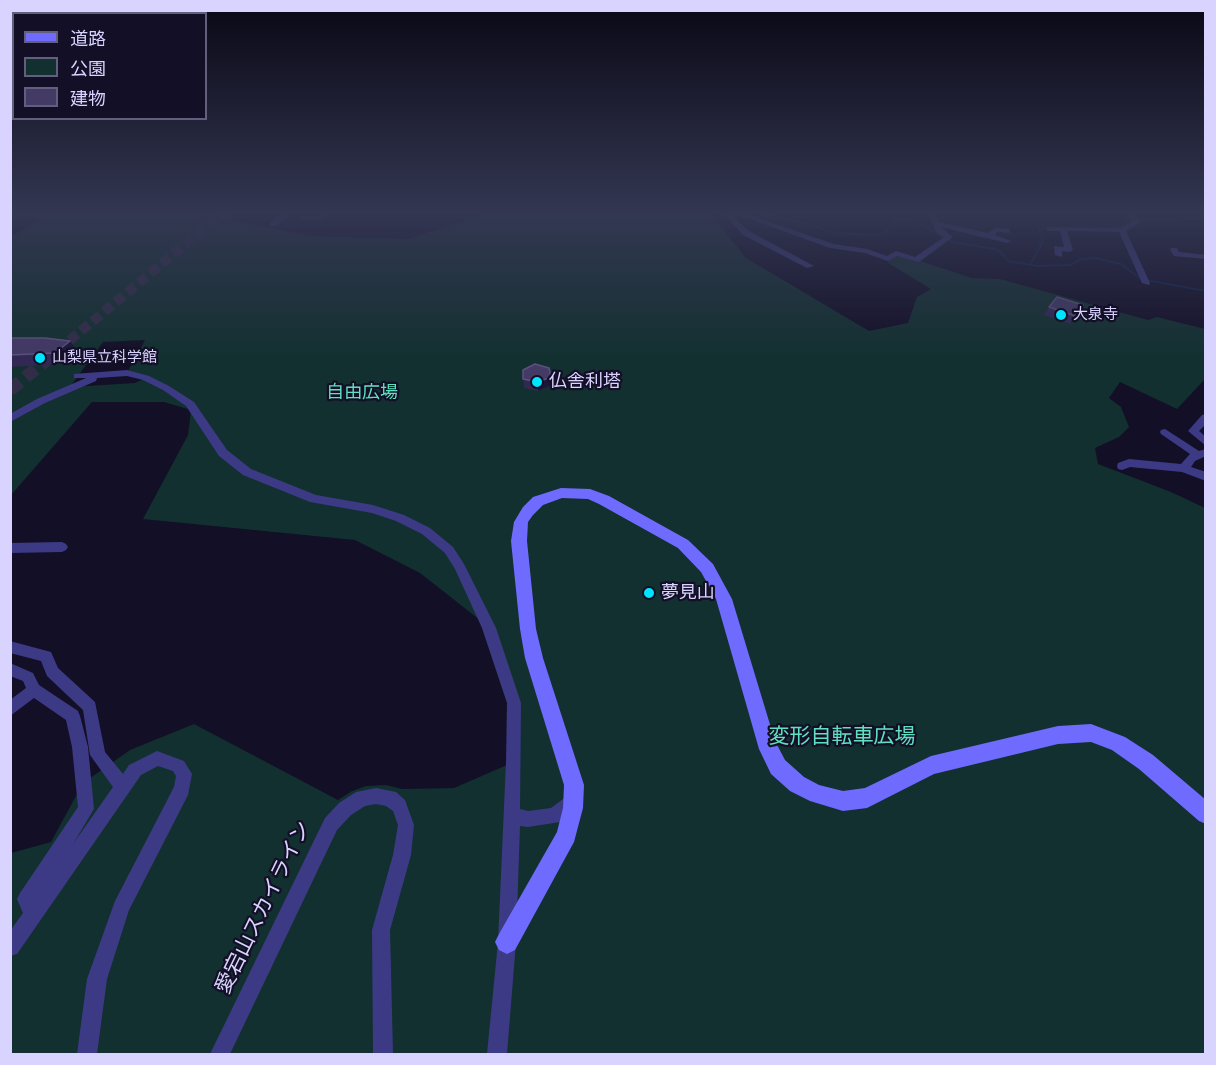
<!DOCTYPE html>
<html>
<head>
<meta charset="utf-8">
<style>
	body { margin:0 }
	#map { position:relative; width:1216px; height:1065px; overflow:hidden; background:#130f26; font-family:Signika,"Noto Sans JP",sans-serif }
	canvas { display:block }
	.frame { position:absolute; inset:0; border:12px solid #d9d4ff; pointer-events:none }
	.legend { position:absolute; left:12px; top:12px; width:195px; height:108px; box-sizing:border-box; background:#130f26; border:2px solid #625e7d; margin:0; padding:8px 10px; list-style:none; font-size:18px; color:#d9d4ff }
	.legend li { display:flex; align-items:center; gap:12px; height:30px }
	.legend b { width:30px; border:2px solid #625e7d }
</style>
</head>
<body>
<div id="map">
<canvas width="1216" height="1065"></canvas>
<div class="frame"></div>
<ul class="legend">
<li><b style="height:8px;background:#6f6bff"></b>道路</li>
<li><b style="height:16px;background:#12302f"></b>公園</li>
<li><b style="height:16px;background:#433a66"></b>建物</li>
</ul>
</div>
<script>
const ctx = document.querySelector('canvas').getContext('2d');
ctx.lineJoin = 'round';
function fillPath(path, color) { ctx.fillStyle = color; ctx.fill(path, 'evenodd'); }
const toPath = rows => new Path2D(rows.map(r => 'M' + r).join(''));
function stroke(path, color, width, dash) { ctx.strokeStyle = color; ctx.lineWidth = width; ctx.lineCap = dash ? 'butt' : 'round'; ctx.setLineDash(dash || []); ctx.stroke(path); }
function write(font, color, halo, rows, align = 'center') {
  ctx.font = font + ' Signika,"Noto Sans JP",sans-serif'; ctx.lineWidth = 4.5; ctx.setLineDash([]); ctx.textBaseline = 'middle'; ctx.strokeStyle = halo; ctx.fillStyle = color; for (const [text, x, y, turn = 0] of rows) {
    ctx.save(); ctx.translate(x, y); ctx.rotate((+turn || 0) * Math.PI / 180); ctx.textAlign = isNaN(turn) ? turn : align; if (halo) ctx.strokeText(text, 0, 0); ctx.fillText(text, 0, 0); ctx.restore();
  }
}
const green = toPath([
	[11,213,236,213,230,220,311,236,407,239,489,213,710,213,746,258,869,331,908,323,917,297,931,289,888,263,888,259,896,253,972,278,1000,279,1148,320,1157,317,1205,329,1205,379,1177,409,1120,382,1109,398,1121,407,1129,427,1119,437,1095,448,1098,464,1171,492,1205,508,1205,1054,11,1054,11,853,51,842,83,783,130,750,194,724,338,800,352,791,366,786,386,785,402,789,454,788,514,762,514,703,490,628,420,573,355,540,143,519,188,435,191,410,164,402,92,402,11,495,11,236,40,220,11,216],
	[145,340,128,371,145,378,135,383,70,387,103,342]
]);
const stream = toPath([
	[755,213,804,223,835,233,873,235,883,234,897,220,905,220,916,222,953,242,994,249,1001,252,1008,261,1037,266,1071,265,1081,259,1095,258,1121,264,1141,279,1206,291],
	[1112,228,1123,226,1125,220,1206,219],
	[1030,265,1043,241,1039,230,1051,227]
]);
const primaryTunnelFar1 = toPath([
	[58,350,223,213]
]);
const primaryTunnel = toPath([
	[10,390,60,349]
]);
const street = toPath([
	[283,213,290,213,276,226,270,226,270,222,283,213],
	[321,213,328,213,321,220,303,220,299,218,303,216,319,216,321,213],
	[723,213,730,213,749,231,814,266,807,268,743,235,723,213],
	[733,213,743,213,834,244,867,249,887,256,896,251,915,257,944,237,936,232,928,213,934,213,939,222,988,233,995,228,1010,229,1010,233,997,232,995,235,1011,241,1007,243,941,227,953,237,919,262,897,256,888,261,865,253,830,248,733,213],
	[1126,213,1133,213,1141,222,1126,231,1150,283,1149,285,1142,283,1119,232,1067,231,1073,250,1069,252,1062,251,1062,257,1055,255,1054,246,1064,247,1060,231,1047,231,1047,227,1121,228,1133,221,1126,213],
	[1171,248,1177,248,1179,252,1206,255,1206,259,1174,256,1170,250,1171,248],
	[127,370,149,376,169,386,194,402,227,450,251,469,316,495,373,505,404,515,430,528,453,547,464,564,496,628,521,703,520,809,528,811,551,808,574,791,580,793,582,799,580,805,560,822,528,827,520,826,516,942,507,1054,487,1054,498,942,506,762,507,703,482,628,455,569,445,553,422,534,396,521,372,513,310,502,243,475,219,456,186,406,163,390,143,380,127,376,97,378,96,381,45,403,10,422,10,414,37,399,86,378,74,378,74,374,127,370],
	[1206,414,1206,424,1199,431,1206,437,1206,446,1188,431,1202,415,1206,414],
	[1165,429,1199,451,1206,449,1206,456,1195,461,1191,467,1206,472,1206,481,1182,472,1130,467,1122,470,1118,469,1117,466,1118,463,1129,459,1181,464,1190,454,1161,434,1160,432,1161,430,1165,429],
	[62,542,66,544,68,547,66,550,62,552,10,553,10,543,62,542],
	[10,641,51,652,58,668,95,702,105,752,123,774,129,765,157,751,184,761,192,774,188,795,129,910,107,979,97,1054,77,1054,87,979,115,901,174,787,176,776,173,771,158,766,141,775,17,954,10,956,10,931,23,913,17,899,20,893,78,807,72,747,66,720,34,698,10,716,10,700,26,688,23,681,10,676,10,663,33,673,39,685,78,711,80,716,88,747,94,809,73,844,113,787,90,755,83,710,47,676,41,661,10,653,10,641],
	[376,788,396,792,405,800,414,825,411,855,390,930,393,1054,373,1054,372,930,393,855,398,825,393,811,386,806,376,804,365,806,351,815,337,830,230,1054,210,1054,325,818,339,803,356,792,376,788]
]);
const secondary = toPath([
	[561,488,590,489,609,496,688,540,713,564,732,599,775,741,785,760,804,777,819,785,843,791,865,788,931,756,1058,726,1091,724,1125,737,1153,755,1206,800,1206,824,1199,821,1139,769,1112,750,1091,742,1058,744,934,774,867,808,843,811,810,801,790,791,771,774,759,749,716,599,701,572,678,548,599,504,588,499,562,498,543,505,533,515,528,522,527,541,536,629,543,658,584,785,583,808,574,842,515,950,507,954,499,950,495,942,499,934,557,832,563,808,564,785,525,658,520,629,511,541,514,522,523,507,533,497,561,488]
]);
const wall = toPath([
	[1083,305,1078,314,1070,324,1044,315,1049,307],
	[10,338,70,341,78,352,63,364,10,367],
	[523,370,551,385,538,391,524,388]
]);
const shadedWall = toPath([
	[1083,305,1078,314,1070,324,1075,316],
	[70,341,78,352,63,364,55,353],
	[551,377,551,385,538,391,538,382]
]);
const building = toPath([
	[1057,297,1083,305,1075,316,1049,307,1057,297],
	[10,338,45,338,70,341,55,353,10,355,10,338],
	[535,364,549,368,551,377,538,382,523,379,523,370,535,364]
]);
const markers = [
	[1061,315,6,"#00e5ff"],
	[40,358,6,"#00e5ff"],
	[537,382,6,"#00e5ff"],
	[649,593,6,"#00e5ff"]
];
const farPoinames = [
	["大泉寺",1073,315],
	["山梨県立科学館",52,358]
];
const poiNames = [
	["仏舎利塔",549,382],
	["夢見山",661,593]
];
const parkNames = [
	["自由広場",362,393]
];
const nearParknames = [
	["変形自転車広場",842,737]
];
const nearStreetnames = [
	["愛宕山スカイライン",264,908,-64]
];
fillPath(green, '#12302f');
stroke(stream, '#0c2248', 2);
stroke(primaryTunnelFar1, '#312d47', 10, [10, 5]);
stroke(primaryTunnel, '#312d47', 13, [13, 7]);
fillPath(street, '#3d3a85');
fillPath(secondary, '#6f6bff');
fillPath(wall, '#312854');
fillPath(shadedWall, '#1d163a');
fillPath(building, '#433a66');
stroke(building, '#5a527e', 1.5);
const sky = ctx.createLinearGradient(0, 0, 0, 362);
sky.addColorStop(0, '#0a0815');
sky.addColorStop(0.59, '#333752');
sky.addColorStop(1, '#33375200');
ctx.fillStyle = sky;
ctx.fillRect(0, 0, 1216, 362);
for (const [x, y, r, color] of markers) { const dot = new Path2D(); dot.arc(x, y, r, 0, 2 * Math.PI); ctx.fillStyle = color; ctx.fill(dot); stroke(dot, '#130f26', 2); }
write('15px', '#d9d4ff', '#130f26', farPoinames, 'left');
write('18px', '#d9d4ff', '#130f26', poiNames, 'left');
write('18px', '#5fe0c0', '#130f26', parkNames);
write('21px', '#5fe0c0', '#130f26', nearParknames);
write('21px', '#d9d4ff', '#130f26', nearStreetnames);
</script>
</body>
</html>
